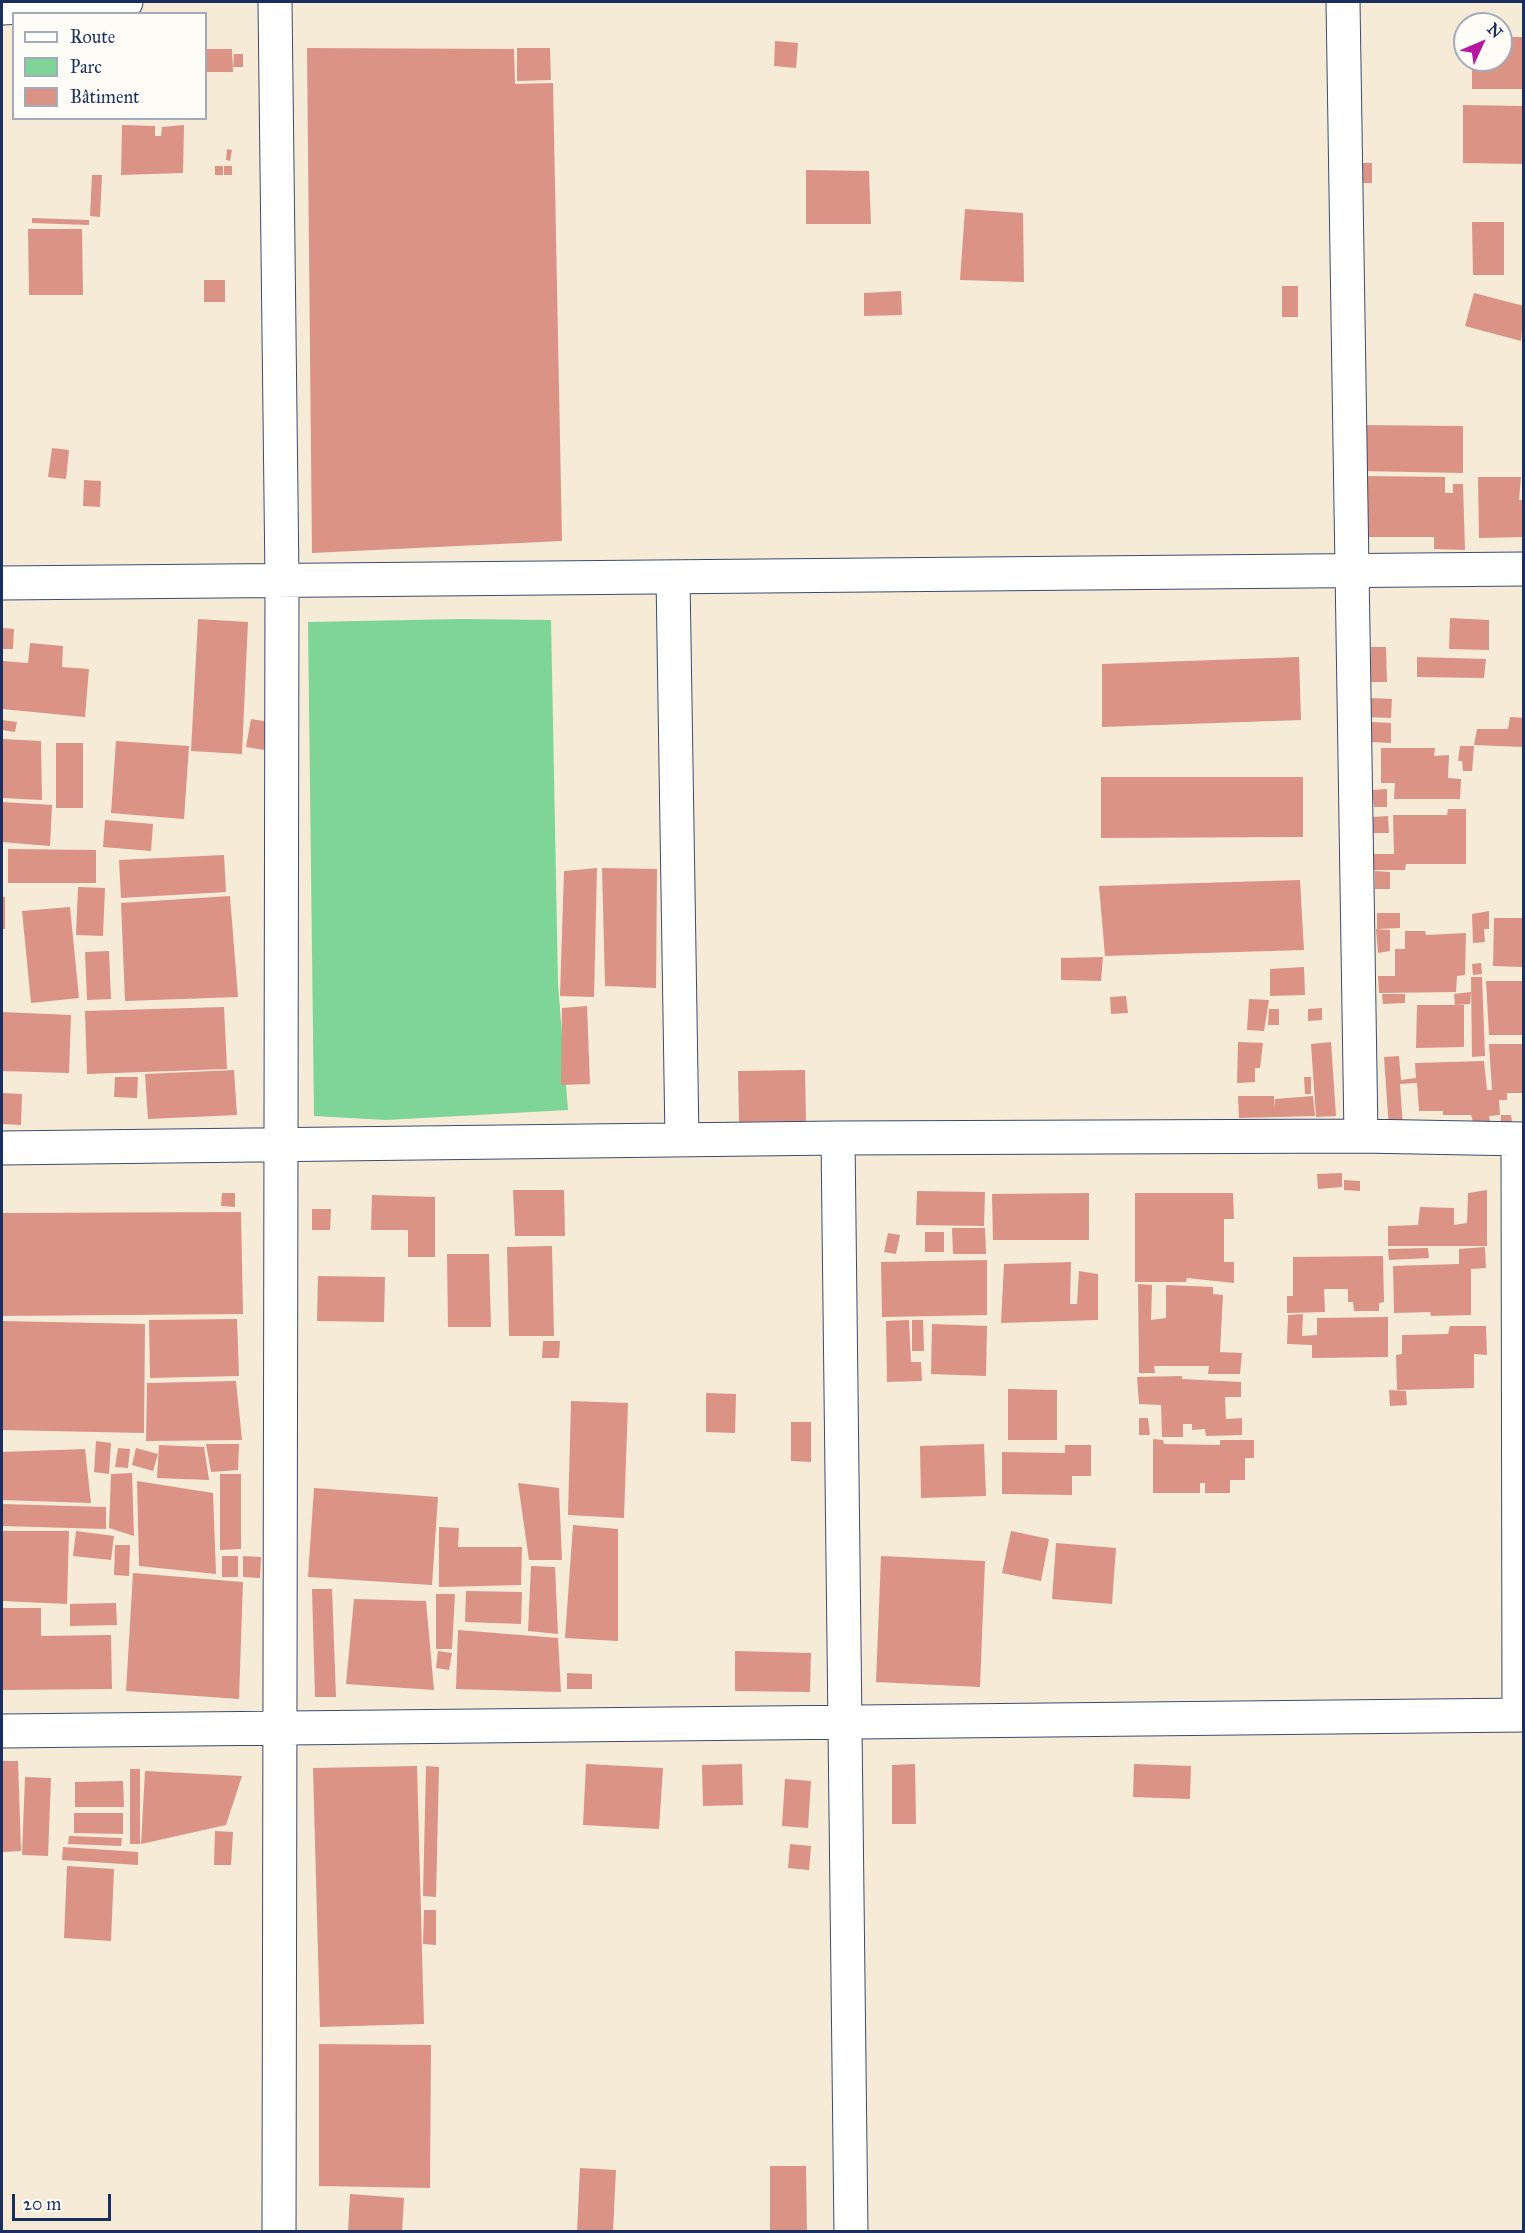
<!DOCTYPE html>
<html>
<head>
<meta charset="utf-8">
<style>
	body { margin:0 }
	#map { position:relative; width:1525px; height:2233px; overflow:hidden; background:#f5ebd6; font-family:"IM FELL Great Primer",serif }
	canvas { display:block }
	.frame { position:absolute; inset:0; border:3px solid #1b2f5e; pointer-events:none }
	.legend { position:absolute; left:12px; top:12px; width:195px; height:108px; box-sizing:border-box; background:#fdfcf7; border:2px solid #a3aaba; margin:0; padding:8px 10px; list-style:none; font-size:18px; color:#1b2f5e }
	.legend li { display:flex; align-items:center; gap:12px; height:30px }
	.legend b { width:30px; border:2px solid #a3aaba }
	.north { position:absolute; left:1453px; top:12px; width:60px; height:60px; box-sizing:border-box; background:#fdfcf7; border:2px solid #a3aaba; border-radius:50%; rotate:46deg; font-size:16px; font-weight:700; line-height:24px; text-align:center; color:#1b2f5e }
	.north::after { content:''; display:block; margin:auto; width:21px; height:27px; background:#b5179e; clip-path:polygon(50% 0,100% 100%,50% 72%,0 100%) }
	.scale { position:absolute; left:12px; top:2194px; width:99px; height:27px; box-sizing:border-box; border:3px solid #1b2f5e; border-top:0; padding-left:8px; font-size:18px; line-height:21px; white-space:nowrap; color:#1b2f5e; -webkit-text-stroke:4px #fdfcf7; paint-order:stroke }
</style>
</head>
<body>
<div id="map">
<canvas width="1525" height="2233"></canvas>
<div class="frame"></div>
<ul class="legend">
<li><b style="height:8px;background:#fff"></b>Route</li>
<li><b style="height:16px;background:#7fd497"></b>Parc</li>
<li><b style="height:16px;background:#db9386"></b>Bâtiment</li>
</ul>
<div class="north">N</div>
<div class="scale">20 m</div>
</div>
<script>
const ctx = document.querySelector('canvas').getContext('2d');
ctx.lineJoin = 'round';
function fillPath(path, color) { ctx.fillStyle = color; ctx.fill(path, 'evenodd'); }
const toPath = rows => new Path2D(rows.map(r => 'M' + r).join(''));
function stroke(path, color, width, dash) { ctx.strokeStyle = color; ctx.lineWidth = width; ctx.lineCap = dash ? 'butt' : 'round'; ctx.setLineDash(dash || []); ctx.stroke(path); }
const green = toPath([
	[461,619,551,620,558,984,568,1110,386,1120,314,1116,308,622]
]);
const building = toPath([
	[1501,37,1524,37,1524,89,1472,89,1472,60,1501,60],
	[775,41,798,43,796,68,774,66],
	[307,48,514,49,515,84,553,83,562,541,312,553],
	[517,48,550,48,551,80,517,81],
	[206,49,232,49,233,72,206,72],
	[234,54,243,54,243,67,233,67],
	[1463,105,1524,106,1524,164,1463,163],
	[122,125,155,126,155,136,161,136,162,127,184,125,183,173,121,175],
	[227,149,232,150,230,161,226,160],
	[1358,163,1372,163,1372,183,1358,183],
	[215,166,223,166,223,175,215,175],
	[224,166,232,166,232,175,224,175],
	[806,170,869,171,871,224,806,224],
	[92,175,102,175,100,217,90,216],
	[965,209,1023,213,1024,282,960,280],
	[32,218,89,220,89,225,32,223],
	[1472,222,1504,222,1504,275,1473,275],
	[28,229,82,229,83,295,29,295],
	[204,280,225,280,225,302,204,302],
	[1282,286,1298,286,1298,317,1282,317],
	[901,291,902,315,864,316,864,293],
	[1474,293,1524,306,1521,341,1465,326],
	[1361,425,1463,426,1463,473,1360,471],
	[52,448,69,450,66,479,48,477],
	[1364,476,1445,477,1445,493,1453,493,1453,484,1463,484,1465,550,1434,549,1434,537,1364,537],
	[1478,477,1521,477,1519,500,1524,500,1524,537,1479,538],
	[84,480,101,481,100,507,83,506],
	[1450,618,1489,620,1489,650,1449,649],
	[198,619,248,622,242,754,191,751],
	[2,628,14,629,13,649,2,649],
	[30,643,63,646,62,667,89,669,85,717,2,709,3,661,28,663],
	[1371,647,1386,647,1387,682,1370,682],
	[1299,657,1301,720,1102,727,1102,664],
	[1417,657,1486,659,1484,678,1417,677],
	[1369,698,1392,699,1391,718,1368,717],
	[1510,717,1524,718,1524,747,1474,745,1477,729,1508,729],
	[251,719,269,722,264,750,246,747],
	[2,720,17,722,15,732,2,730],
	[1370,722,1391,723,1391,743,1371,742],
	[2,739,41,741,42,800,2,798],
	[116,741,189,746,184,819,111,813],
	[56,743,83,743,83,808,56,808],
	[1460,746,1474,746,1472,771,1463,771,1462,761,1458,761],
	[1381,748,1435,748,1434,756,1449,755,1448,778,1461,779,1460,799,1394,799,1395,783,1381,783],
	[1101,777,1303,777,1303,837,1101,838],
	[1387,789,1387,807,1374,807,1372,790],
	[2,802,52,805,50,846,2,842],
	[1448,809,1466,809,1466,864,1406,864,1405,870,1373,870,1373,854,1394,854,1393,815,1447,815],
	[1388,816,1389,833,1372,833,1372,817],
	[105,820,153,824,151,851,103,847],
	[8,849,96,850,96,883,8,883],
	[224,855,226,892,121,898,119,860],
	[597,868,594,997,560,996,564,871],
	[602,868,657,869,656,988,605,986],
	[1375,871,1390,872,1390,889,1375,889],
	[1300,880,1304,950,1105,956,1099,886],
	[78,887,105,888,103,936,76,935],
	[230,896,238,997,125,1001,121,903],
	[2,897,5,897,5,929,2,929],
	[70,907,79,998,31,1003,22,911],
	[1489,911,1489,929,1484,929,1485,942,1473,943,1472,914],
	[1377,913,1400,913,1400,928,1377,929],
	[1494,918,1524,918,1524,967,1493,966],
	[1376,929,1390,930,1390,951,1378,953],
	[1405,931,1425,931,1426,935,1466,933,1465,975,1457,976,1456,992,1379,993,1378,976,1395,976,1395,949,1405,949],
	[109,951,111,999,87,1000,85,952],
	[1103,957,1101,981,1061,980,1061,958],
	[1481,963,1482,974,1473,975,1472,964],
	[1304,967,1305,995,1270,996,1270,969],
	[1471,977,1482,977,1485,1056,1472,1057],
	[1486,981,1524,981,1524,1035,1489,1035],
	[1471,992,1470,1004,1455,1005,1454,994],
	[1382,994,1405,994,1405,1003,1383,1004],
	[1126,996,1128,1013,1111,1014,1110,997],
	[1249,999,1269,1000,1264,1031,1247,1030],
	[1417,1005,1464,1005,1464,1047,1416,1048],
	[587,1006,590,1084,561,1085,562,1008],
	[224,1007,227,1069,87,1074,85,1011],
	[1322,1008,1322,1020,1308,1021,1308,1009],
	[1269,1009,1279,1009,1279,1025,1268,1025],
	[2,1012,71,1015,69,1073,2,1071],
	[1238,1042,1263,1043,1260,1068,1255,1068,1255,1082,1237,1083],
	[1331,1042,1336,1116,1316,1117,1311,1044],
	[1489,1044,1524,1044,1524,1093,1507,1093,1507,1100,1499,1100,1500,1115,1489,1116,1490,1121,1473,1122,1471,1115,1443,1115,1443,1111,1419,1111,1417,1083,1400,1084,1403,1128,1389,1129,1384,1057,1399,1056,1401,1080,1416,1078,1415,1063,1484,1061,1487,1090,1492,1090],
	[234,1070,237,1115,148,1119,145,1074],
	[805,1070,806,1121,739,1122,738,1071],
	[115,1077,138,1077,137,1098,114,1097],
	[1304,1077,1311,1077,1311,1094,1305,1094],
	[2,1093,22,1094,21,1125,2,1124],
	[1238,1096,1274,1096,1274,1107,1275,1099,1313,1096,1315,1116,1239,1118],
	[1501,1115,1511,1115,1512,1122,1515,1122,1516,1132,1500,1131],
	[1342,1173,1342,1187,1318,1189,1317,1174],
	[1344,1180,1360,1181,1360,1191,1344,1190],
	[513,1190,564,1190,565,1236,515,1236],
	[1487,1190,1487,1246,1388,1246,1388,1226,1418,1225,1420,1207,1454,1208,1454,1225,1467,1223,1468,1193],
	[917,1191,985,1192,984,1226,916,1225],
	[222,1193,235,1193,235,1207,221,1206],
	[1089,1193,1089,1240,993,1240,992,1194],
	[1135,1193,1233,1193,1234,1219,1224,1219,1224,1262,1234,1262,1234,1283,1187,1278,1186,1282,1135,1282],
	[372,1195,435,1197,435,1257,408,1257,408,1230,371,1230],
	[312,1209,331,1209,330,1230,312,1230],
	[241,1212,243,1314,2,1316,2,1213],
	[952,1228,985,1228,986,1254,953,1254],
	[925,1232,944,1232,944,1252,925,1252],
	[888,1233,900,1235,896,1254,884,1252],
	[552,1246,554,1336,509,1336,507,1247],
	[1485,1247,1486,1268,1471,1269,1471,1315,1431,1316,1430,1312,1394,1313,1393,1266,1459,1264,1459,1249],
	[1428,1248,1429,1258,1389,1260,1388,1249],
	[447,1254,489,1254,491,1327,448,1327],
	[1383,1256,1384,1302,1379,1303,1379,1311,1354,1311,1353,1302,1348,1302,1348,1289,1324,1289,1325,1312,1287,1313,1287,1296,1293,1296,1293,1257],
	[987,1260,987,1315,882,1317,881,1262],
	[1071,1262,1070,1304,1077,1304,1079,1271,1098,1274,1098,1320,1001,1323,1004,1264],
	[318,1276,385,1277,384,1322,317,1321],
	[1138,1284,1152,1285,1151,1320,1166,1318,1166,1285,1213,1287,1213,1294,1223,1295,1220,1352,1242,1353,1240,1374,1208,1374,1209,1366,1154,1366,1155,1373,1139,1373],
	[1303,1314,1302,1336,1317,1335,1317,1318,1388,1317,1388,1357,1312,1358,1312,1345,1287,1344,1288,1315],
	[237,1319,239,1376,150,1378,149,1320],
	[909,1320,911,1362,921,1362,922,1381,887,1382,886,1321],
	[912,1320,923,1320,924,1351,912,1351],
	[2,1321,145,1324,144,1433,2,1430],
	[932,1324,987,1326,986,1376,931,1374],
	[1450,1326,1486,1326,1487,1355,1474,1354,1474,1388,1397,1390,1396,1355,1402,1354,1402,1335,1448,1334],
	[543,1341,560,1341,559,1358,542,1358],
	[1182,1376,1182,1379,1241,1382,1241,1397,1225,1397,1226,1419,1242,1418,1242,1435,1206,1436,1205,1429,1192,1430,1192,1424,1183,1424,1183,1437,1162,1437,1161,1405,1139,1404,1137,1377],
	[236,1381,242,1440,146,1441,147,1383],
	[1008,1389,1057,1390,1057,1440,1008,1440],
	[1389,1390,1406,1391,1407,1405,1390,1406],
	[706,1393,736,1394,735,1433,706,1432],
	[571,1401,628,1403,624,1518,568,1515],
	[1139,1418,1148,1418,1150,1435,1139,1435],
	[791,1422,811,1422,811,1462,791,1461],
	[1153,1439,1163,1440,1164,1444,1220,1445,1220,1440,1254,1440,1254,1458,1245,1458,1245,1480,1230,1480,1230,1493,1205,1493,1205,1483,1200,1483,1200,1493,1153,1493],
	[96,1441,111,1443,109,1474,94,1472],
	[206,1444,239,1444,238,1470,211,1472],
	[984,1444,986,1496,921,1498,920,1446],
	[159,1445,204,1447,209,1480,157,1478],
	[1065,1445,1091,1445,1091,1476,1072,1476,1072,1495,1002,1494,1002,1452,1065,1453],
	[118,1448,130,1449,128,1468,115,1467],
	[136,1448,158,1454,153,1471,132,1465],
	[85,1449,91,1503,2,1500,2,1452],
	[132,1473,134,1536,109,1528,111,1474],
	[220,1474,241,1474,241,1549,220,1550],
	[137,1481,213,1493,216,1574,139,1566],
	[518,1483,559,1488,562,1560,529,1560],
	[314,1488,438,1497,432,1585,308,1577],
	[2,1504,106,1507,106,1529,2,1526],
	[573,1525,618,1529,618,1641,565,1638],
	[439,1527,459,1528,458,1547,522,1547,521,1585,439,1587],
	[2,1531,69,1531,67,1604,2,1601],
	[76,1531,114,1536,111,1560,73,1556],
	[1011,1531,1049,1539,1041,1581,1002,1573],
	[1056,1543,1116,1548,1112,1604,1052,1599],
	[115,1545,130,1545,129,1576,114,1575],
	[222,1556,238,1556,238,1577,222,1577],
	[243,1556,261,1557,260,1578,243,1577],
	[881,1556,985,1561,980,1687,876,1682],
	[531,1566,555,1567,558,1634,528,1631],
	[133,1573,243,1582,239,1699,126,1691],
	[312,1589,332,1589,336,1697,315,1697],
	[466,1591,522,1592,521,1624,465,1622],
	[436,1594,455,1594,452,1649,436,1649],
	[354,1599,426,1601,434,1690,346,1684],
	[116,1603,117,1625,70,1626,70,1604],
	[2,1608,41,1608,41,1636,111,1635,112,1689,2,1690],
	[458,1630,558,1638,561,1692,456,1689],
	[438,1651,452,1653,449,1670,436,1668],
	[735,1651,811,1653,810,1692,735,1691],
	[567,1673,592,1674,592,1689,567,1689],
	[2,1761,18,1761,21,1851,2,1852],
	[586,1764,663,1768,659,1829,583,1825],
	[742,1764,743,1805,703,1806,702,1765],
	[915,1764,916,1824,892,1824,892,1765],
	[1134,1764,1191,1766,1190,1799,1133,1797],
	[417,1766,424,2024,320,2027,313,1768],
	[426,1766,439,1767,436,1897,423,1896],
	[130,1769,140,1769,140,1844,130,1844],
	[145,1771,242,1776,226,1825,141,1844],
	[25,1777,51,1778,48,1856,22,1855],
	[785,1779,811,1781,808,1828,782,1826],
	[123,1781,124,1807,75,1807,75,1782],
	[74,1813,123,1813,123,1834,74,1833],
	[215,1831,233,1832,231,1865,214,1865],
	[69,1836,122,1838,121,1846,68,1844],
	[790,1844,811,1846,809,1870,788,1868],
	[63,1847,138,1852,138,1865,62,1860],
	[67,1866,114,1869,111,1941,64,1938],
	[424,1910,436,1910,436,1945,423,1944],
	[319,2044,431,2045,430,2188,319,2186],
	[770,2166,806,2166,807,2232,770,2232],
	[580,2168,616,2170,613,2232,577,2232],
	[350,2194,404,2198,402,2232,348,2232]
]);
const minor = toPath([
	[275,2,282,580,279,2232],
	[1343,2,1361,1136],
	[2,8,126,2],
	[673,577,682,1140],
	[2,583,1524,569],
	[838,1138,851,2232],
	[1518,1139,1519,1715],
	[2,1148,838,1138,1361,1136,1524,1139],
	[2,1731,1524,1715]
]);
fillPath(green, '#7fd497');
fillPath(building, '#db9386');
stroke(minor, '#3c4b70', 35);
stroke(minor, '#fff', 33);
</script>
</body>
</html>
